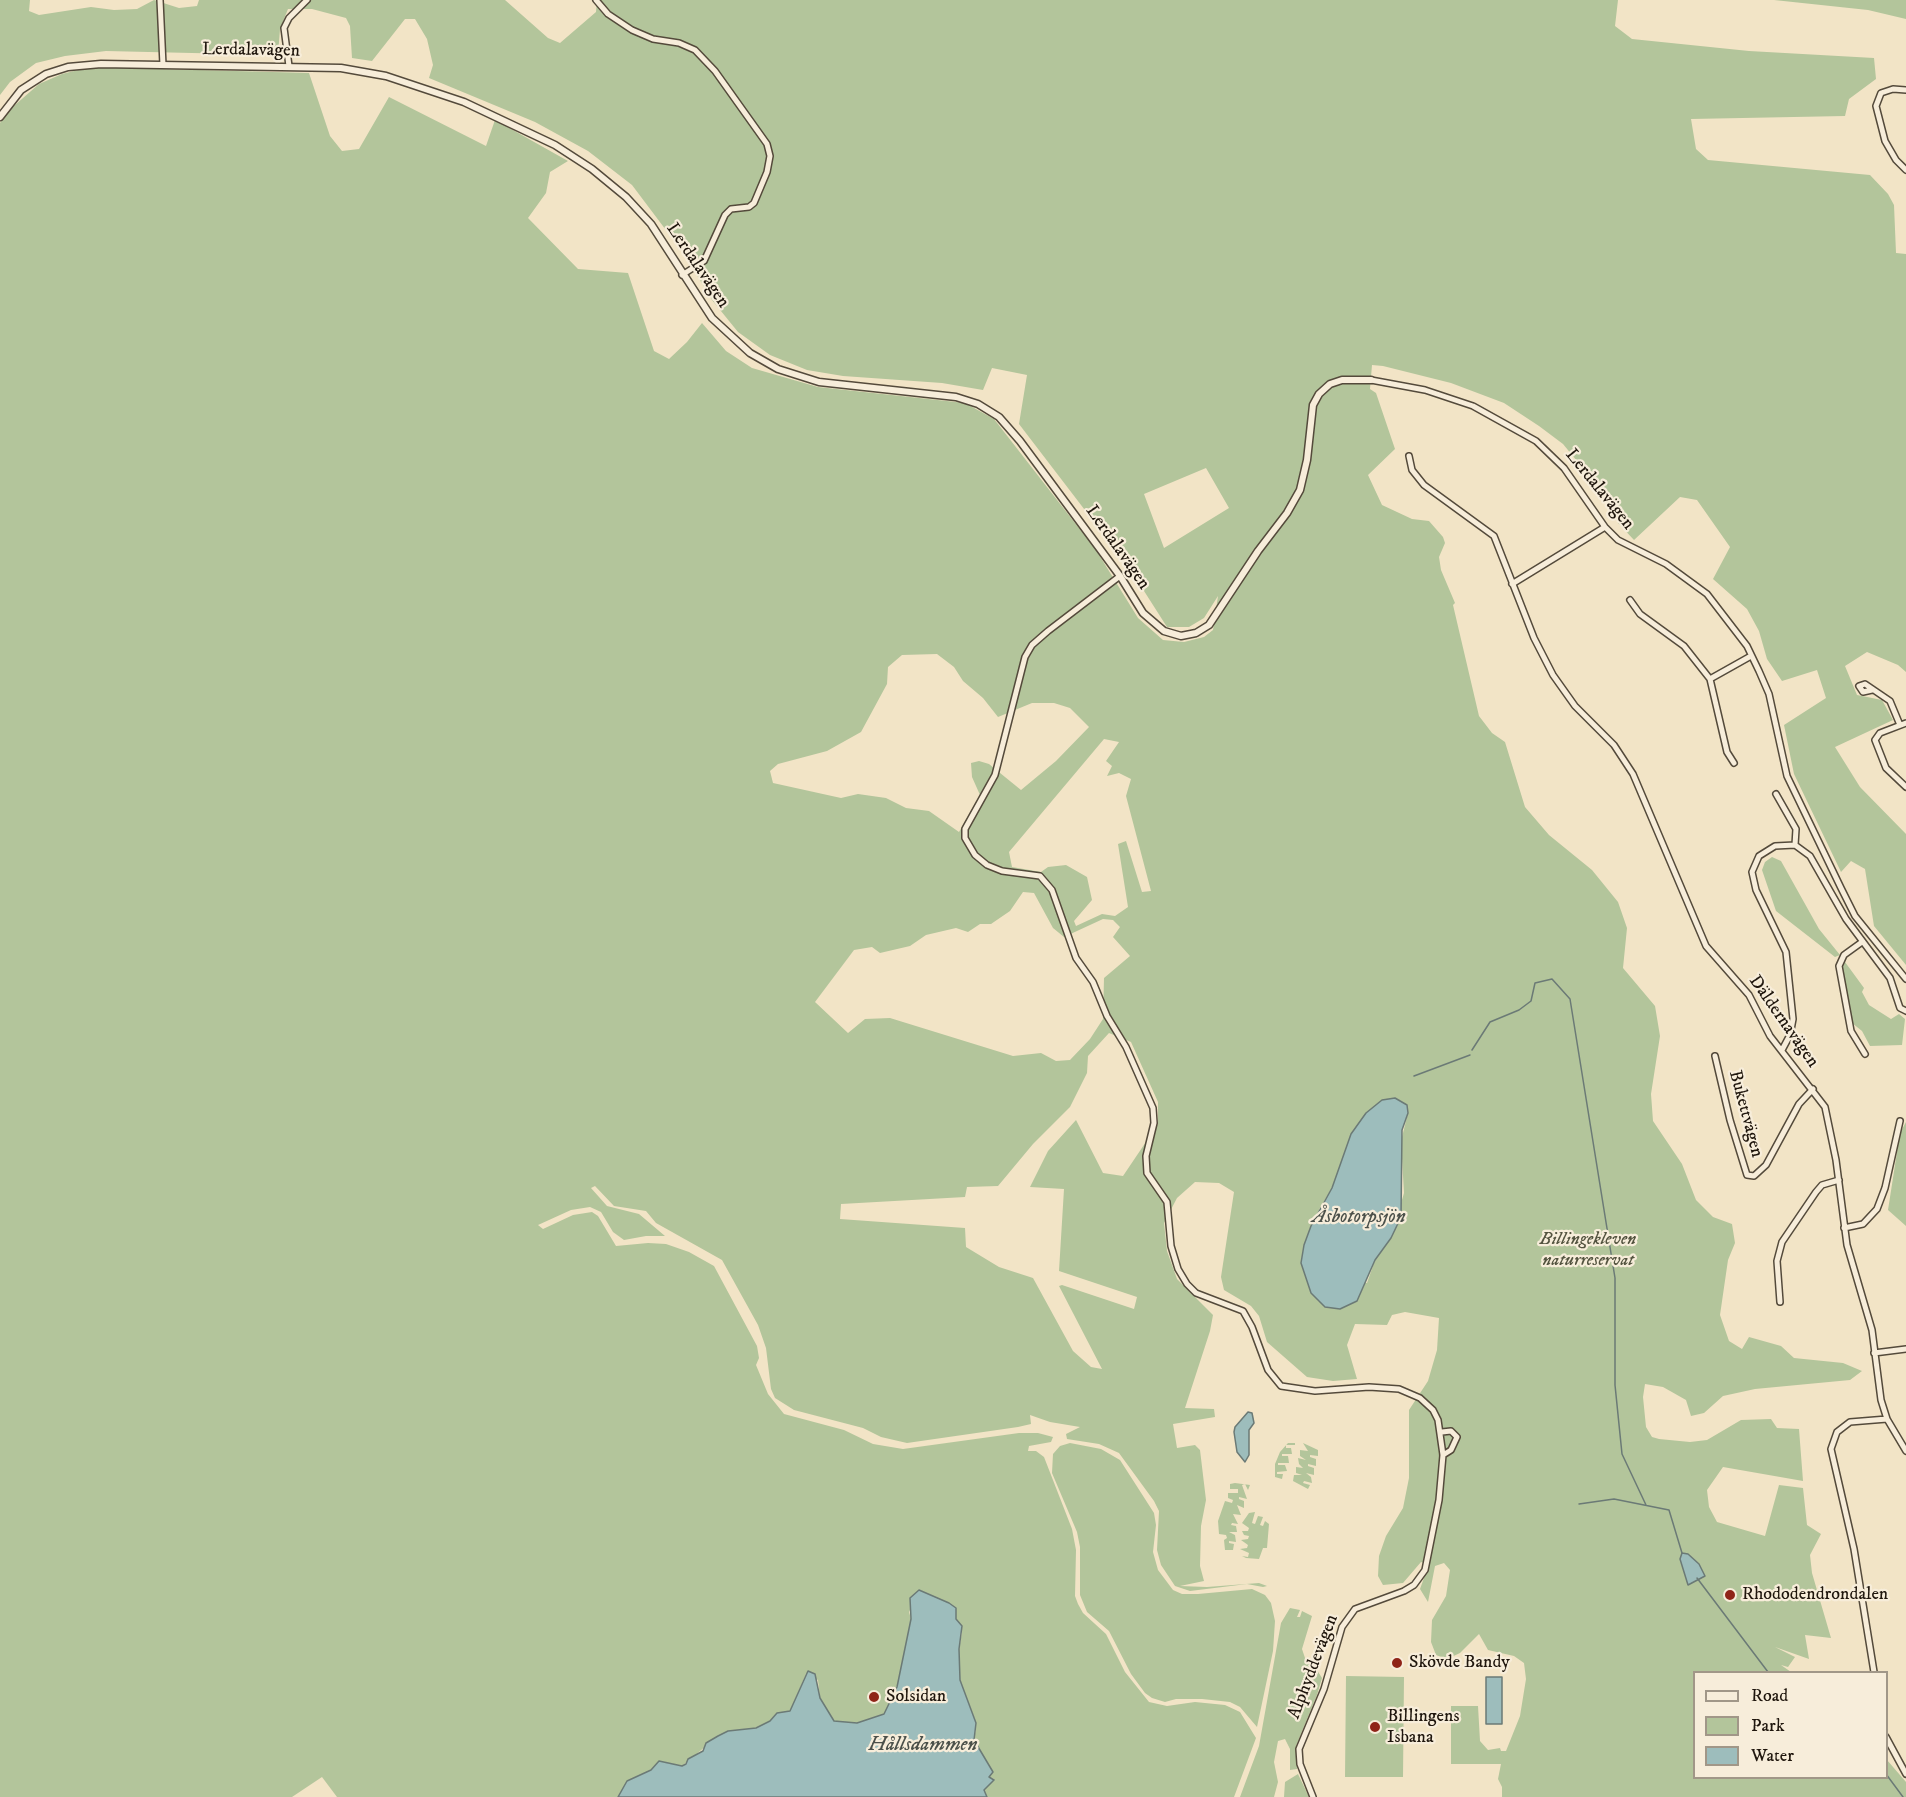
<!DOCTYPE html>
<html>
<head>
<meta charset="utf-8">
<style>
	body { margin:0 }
	#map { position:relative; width:1906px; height:1797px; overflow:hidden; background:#f2e4c6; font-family:"IM FELL DW Pica",serif }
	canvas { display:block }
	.legend { position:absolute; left:1693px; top:1671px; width:195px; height:108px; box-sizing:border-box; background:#f7edda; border:2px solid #a19788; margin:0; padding:8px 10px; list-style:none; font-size:18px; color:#1f160d }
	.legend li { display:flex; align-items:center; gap:12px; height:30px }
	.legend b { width:30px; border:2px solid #a19788 }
</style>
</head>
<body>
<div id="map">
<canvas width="1906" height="1797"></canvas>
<ul class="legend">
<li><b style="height:8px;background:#f7edda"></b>Road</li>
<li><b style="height:16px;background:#b3c59b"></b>Park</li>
<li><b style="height:16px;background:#9dbdbc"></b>Water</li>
</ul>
</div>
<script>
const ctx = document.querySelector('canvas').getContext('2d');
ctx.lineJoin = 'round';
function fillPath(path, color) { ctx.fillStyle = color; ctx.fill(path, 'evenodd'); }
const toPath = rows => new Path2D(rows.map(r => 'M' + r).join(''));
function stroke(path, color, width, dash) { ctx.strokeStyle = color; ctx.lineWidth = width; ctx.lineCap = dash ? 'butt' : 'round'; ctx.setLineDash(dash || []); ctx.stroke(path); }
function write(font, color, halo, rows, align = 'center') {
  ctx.font = font + ' "IM FELL DW Pica",serif'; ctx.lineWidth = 4.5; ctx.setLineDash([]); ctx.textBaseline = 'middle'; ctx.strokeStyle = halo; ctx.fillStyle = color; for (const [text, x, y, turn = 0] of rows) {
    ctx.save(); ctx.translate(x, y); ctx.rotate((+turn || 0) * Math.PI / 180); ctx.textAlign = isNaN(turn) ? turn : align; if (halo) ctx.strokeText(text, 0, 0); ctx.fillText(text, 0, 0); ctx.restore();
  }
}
const green = toPath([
	[0,0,30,0,29,11,39,15,91,7,114,10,137,9,154,0,179,8,197,6,199,0,505,0,548,38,560,43,596,12,597,0,1618,0,1615,26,1632,39,1749,51,1874,58,1876,79,1849,99,1845,116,1691,119,1696,149,1708,160,1870,175,1888,194,1894,205,1896,253,1906,254,1906,672,1898,665,1867,652,1845,666,1857,695,1882,700,1893,720,1835,747,1860,787,1906,834,1906,965,1874,926,1865,869,1851,861,1841,872,1794,774,1784,725,1826,698,1817,670,1782,681,1767,659,1759,631,1747,609,1713,579,1730,547,1697,500,1680,497,1634,540,1618,523,1595,483,1563,444,1539,426,1504,403,1451,383,1383,366,1372,365,1370,389,1376,393,1395,449,1368,475,1382,505,1412,519,1429,521,1443,537,1445,543,1439,557,1441,570,1455,603,1453,605,1479,716,1492,733,1505,742,1525,807,1549,835,1592,870,1618,902,1627,928,1623,968,1655,1006,1660,1036,1651,1094,1653,1121,1682,1164,1696,1200,1713,1217,1732,1224,1735,1243,1728,1260,1720,1315,1729,1341,1742,1349,1749,1337,1781,1346,1794,1358,1843,1363,1862,1371,1850,1380,1755,1389,1723,1396,1704,1413,1691,1416,1686,1400,1663,1387,1645,1384,1643,1397,1646,1427,1652,1437,1659,1439,1690,1442,1707,1440,1741,1420,1771,1419,1777,1428,1799,1429,1803,1481,1723,1467,1707,1490,1709,1507,1717,1522,1765,1536,1779,1485,1803,1488,1807,1525,1821,1534,1810,1555,1812,1573,1831,1638,1805,1635,1809,1659,1775,1647,1795,1657,1788,1667,1781,1665,1791,1672,1694,1672,1694,1778,1886,1778,1887,1760,1906,1782,1906,1797,1502,1797,1502,1787,1498,1779,1501,1764,1451,1764,1451,1706,1478,1706,1480,1741,1488,1750,1500,1748,1501,1751,1506,1751,1520,1716,1526,1679,1524,1663,1514,1656,1488,1650,1479,1634,1460,1653,1447,1659,1436,1655,1431,1642,1432,1620,1446,1596,1450,1570,1444,1563,1435,1566,1428,1602,1420,1589,1429,1564,1421,1562,1403,1583,1383,1585,1378,1576,1379,1556,1386,1536,1403,1508,1409,1478,1409,1410,1428,1381,1437,1350,1439,1318,1405,1312,1392,1315,1387,1325,1355,1324,1347,1345,1357,1379,1333,1381,1307,1377,1267,1342,1259,1316,1251,1306,1224,1290,1221,1277,1234,1192,1219,1183,1195,1182,1177,1198,1164,1223,1167,1251,1177,1279,1213,1315,1210,1331,1185,1408,1214,1409,1215,1417,1173,1424,1177,1448,1195,1445,1200,1450,1206,1500,1201,1526,1200,1566,1204,1581,1180,1586,1207,1587,1259,1583,1267,1586,1263,1587,1247,1584,1190,1591,1175,1586,1161,1565,1157,1550,1159,1511,1154,1501,1119,1453,1099,1444,1067,1439,1066,1434,1080,1427,1050,1422,1030,1415,1031,1424,1018,1427,907,1443,881,1437,863,1428,794,1410,775,1398,771,1389,766,1348,758,1325,722,1260,656,1223,646,1211,614,1206,595,1186,591,1188,607,1206,639,1214,665,1236,646,1236,624,1240,613,1232,601,1212,590,1207,571,1210,538,1225,543,1229,573,1215,592,1212,598,1216,616,1246,648,1243,666,1244,689,1252,714,1266,757,1346,759,1358,756,1365,768,1394,784,1414,844,1430,873,1444,903,1449,1019,1433,1038,1433,1053,1437,1051,1442,1029,1446,1028,1451,1036,1451,1044,1457,1072,1529,1076,1550,1075,1596,1078,1604,1083,1613,1106,1634,1125,1672,1149,1702,1167,1706,1195,1702,1225,1705,1240,1712,1256,1738,1234,1797,987,1797,984,1790,994,1779,989,1777,992,1771,974,1740,976,1728,974,1717,960,1680,959,1649,962,1632,956,1619,956,1608,920,1590,909,1612,911,1619,897,1687,884,1714,857,1723,834,1721,820,1698,818,1680,806,1674,790,1711,777,1713,770,1721,756,1728,728,1731,718,1736,682,1766,659,1761,651,1770,628,1781,618,1797,337,1797,322,1777,292,1797,0,1797,0,123,7,112,39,84,62,74,90,67,309,73,330,136,342,151,359,149,389,97,486,146,495,120,568,161,550,172,546,193,528,218,578,269,628,273,654,351,669,359,687,342,702,323,726,351,752,368,818,387,965,403,994,419,1096,550,1138,618,1163,640,1184,642,1204,637,1213,630,1218,596,1204,618,1189,627,1167,627,1130,569,1019,424,1027,375,992,368,983,390,942,383,843,376,807,370,770,355,738,332,712,300,684,254,632,185,588,151,535,122,429,78,433,65,427,39,415,19,405,19,372,61,352,58,350,26,346,18,312,9,288,9,280,29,278,55,106,51,65,56,36,63,10,82,0,95],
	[1206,468,1229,508,1164,548,1144,494],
	[937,654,954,667,963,681,983,698,998,717,1032,703,1054,703,1070,708,1089,727,1056,761,1021,790,989,764,979,761,971,763,972,777,980,795,959,832,929,811,906,808,886,798,858,794,841,798,773,783,770,771,778,764,827,751,861,732,887,684,888,667,902,655],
	[1104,739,1119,742,1106,761,1112,766,1107,776,1119,773,1131,779,1126,796,1151,891,1142,892,1126,841,1118,844,1128,907,1115,916,1102,914,1076,926,1074,921,1092,900,1087,877,1066,865,1048,867,1041,872,1012,867,1009,852],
	[1023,892,1034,893,1053,928,1064,937,1103,919,1113,920,1120,927,1113,937,1130,956,1104,978,1103,1019,1090,1039,1070,1060,1056,1061,1041,1053,1013,1056,890,1018,865,1019,848,1033,815,1002,854,950,872,947,880,953,910,946,926,935,956,928,968,932,980,924,991,924,1010,911],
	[1109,1033,1131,1042,1158,1102,1158,1124,1123,1176,1103,1173,1076,1120,1048,1151,1030,1187,1064,1189,1059,1271,1137,1297,1134,1309,1062,1285,1059,1286,1102,1369,1091,1367,1073,1351,1033,1278,999,1267,966,1247,965,1228,840,1219,841,1204,965,1197,967,1187,998,1186,1033,1144,1070,1107,1087,1073,1088,1056],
	[1408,1113,1401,1141,1404,1193,1391,1238,1375,1260,1367,1283,1303,1267,1301,1263,1304,1245,1320,1208,1332,1188],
	[1774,0,1906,0,1906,19,1868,10],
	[1772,857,1781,861,1819,929,1840,955,1835,957,1776,911,1762,870,1765,862],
	[1845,962,1864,988,1862,992,1869,1005,1891,1019,1899,1014,1905,1019,1902,1045,1870,1046,1862,1031,1852,1023,1842,968],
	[1906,1122,1906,1226,1888,1210,1900,1133],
	[1070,1443,1101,1449,1120,1460,1154,1513,1156,1525,1153,1552,1158,1570,1173,1590,1182,1594,1198,1594,1252,1589,1265,1595,1271,1603,1275,1621,1273,1651,1257,1727,1240,1707,1230,1702,1202,1699,1176,1699,1165,1702,1152,1698,1145,1693,1131,1674,1109,1631,1087,1612,1080,1595,1080,1547,1077,1532,1052,1473,1053,1454,1060,1446],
	[1288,1443,1295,1443,1295,1445,1286,1445,1286,1448,1291,1448,1292,1454,1282,1454,1282,1456,1288,1456,1289,1463,1278,1463,1278,1465,1285,1465,1287,1471,1277,1472,1277,1474,1283,1474,1282,1479,1275,1477,1275,1464,1280,1452],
	[1303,1443,1318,1450,1318,1456,1310,1455,1310,1457,1316,1459,1316,1466,1308,1464,1308,1466,1314,1468,1314,1475,1306,1473,1311,1477,1312,1483,1304,1481,1303,1483,1310,1485,1308,1489,1293,1481,1294,1475,1302,1475,1296,1473,1296,1467,1303,1468,1299,1464,1298,1458,1306,1460,1300,1456,1300,1450,1308,1451],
	[1235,1483,1250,1485,1248,1490,1245,1484,1242,1485,1247,1499,1239,1497,1239,1499,1244,1501,1244,1508,1237,1505,1241,1515,1233,1514,1238,1524,1232,1523,1231,1525,1236,1526,1237,1532,1229,1532,1235,1535,1236,1542,1229,1541,1229,1543,1234,1544,1233,1550,1225,1550,1224,1540,1227,1538,1226,1535,1219,1534,1218,1521,1225,1501,1232,1503,1233,1500,1228,1498,1228,1493,1238,1493,1238,1489,1230,1489,1230,1484],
	[1255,1512,1252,1523,1255,1524,1258,1516,1263,1517,1260,1525,1263,1526,1265,1521,1269,1524,1267,1548,1263,1548,1259,1559,1246,1558,1242,1556,1248,1557,1249,1553,1240,1549,1247,1548,1248,1545,1241,1540,1248,1539,1249,1536,1244,1535,1242,1531,1248,1531,1249,1528,1242,1523,1249,1513],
	[1290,1608,1300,1610,1297,1617,1300,1617,1302,1611,1312,1616,1302,1649,1306,1661,1315,1667,1322,1678,1317,1695,1296,1746,1297,1769,1290,1770,1290,1749,1285,1739,1278,1741,1274,1762,1278,1782,1274,1797,1240,1797,1259,1746,1281,1623],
	[1346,1676,1404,1677,1403,1777,1345,1777],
	[1298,1774,1309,1797,1284,1797,1285,1782]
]);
const water = toPath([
	[1395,1098,1407,1105,1408,1113,1402,1130,1401,1217,1391,1238,1375,1260,1357,1301,1340,1309,1325,1307,1311,1293,1301,1263,1304,1245,1311,1226,1332,1188,1351,1134,1366,1113,1382,1100,1395,1098],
	[1248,1412,1252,1413,1254,1423,1249,1430,1249,1455,1245,1462,1237,1452,1234,1432,1235,1427,1248,1412],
	[1682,1553,1688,1554,1699,1564,1705,1576,1688,1585,1680,1559,1682,1553],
	[919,1590,949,1603,956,1608,956,1619,962,1626,959,1649,960,1680,976,1723,974,1740,993,1772,989,1777,994,1780,984,1790,987,1797,618,1797,627,1781,651,1770,659,1761,682,1766,686,1764,688,1759,703,1751,706,1743,718,1736,728,1731,756,1728,770,1721,777,1713,790,1711,808,1671,815,1674,820,1698,834,1721,857,1723,884,1714,897,1687,911,1619,910,1598,919,1590],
	[1486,1677,1502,1677,1502,1724,1486,1724,1486,1677]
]);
const stream = toPath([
	[1472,1050,1490,1022,1519,1010,1531,1001,1535,983,1552,979,1570,999,1615,1278,1615,1385,1622,1454,1646,1505],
	[1414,1076,1470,1055],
	[1579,1504,1614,1499,1669,1510,1682,1553],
	[1697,1578,1768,1672],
	[1886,1774,1903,1797]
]);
const minor = toPath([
	[160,0,163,65],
	[596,0,608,14,632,30,653,39,679,43,695,50,715,71,767,144,770,156,767,172,754,203,749,207,731,209,725,215,704,261,682,275],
	[289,66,284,28,289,18,307,0],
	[1906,90,1893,89,1881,93,1876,106,1885,141,1896,160,1906,170],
	[1371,380,1425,390,1473,406,1536,441,1564,468,1605,527,1618,540,1666,564,1707,594,1747,646,1759,671,1769,694,1787,776,1841,888,1855,916,1906,979],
	[1409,456,1412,470,1424,485,1494,536,1534,638,1553,675,1575,706,1614,745,1633,774,1706,946,1749,995,1770,1036,1825,1107,1836,1160,1847,1245,1872,1330,1881,1400,1887,1419,1906,1451],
	[1120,576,1048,631,1032,645,1025,657,995,775,965,829,965,838,975,855,987,865,1002,871,1040,876,1052,890,1076,958,1093,982,1107,1016,1126,1047,1153,1108,1154,1123,1146,1156,1147,1173,1167,1202,1171,1246,1178,1269,1187,1284,1196,1293,1243,1311,1252,1327,1268,1370,1281,1386,1315,1391,1369,1387,1399,1389,1420,1398,1433,1410,1438,1420,1443,1455,1439,1500,1425,1570,1414,1585,1404,1591,1355,1609,1342,1627,1324,1689,1299,1749,1300,1764,1313,1797],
	[1512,584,1605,527],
	[1630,600,1640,614,1684,646,1710,679,1727,752,1734,763],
	[1710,679,1751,656],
	[1872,690,1863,692,1859,686,1865,684,1890,701,1900,725],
	[1906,723,1880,733,1875,740,1886,768,1906,787],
	[1776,794,1796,829,1795,845],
	[1862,942,1844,955,1839,966,1851,1031,1865,1054],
	[1782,1050,1790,1035,1793,1019,1786,952,1756,890,1752,872,1759,856,1775,846,1795,845,1810,856,1846,919,1890,978,1900,1008,1906,1011],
	[1715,1056,1730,1120,1747,1175,1754,1176,1766,1165,1799,1104,1813,1089],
	[1844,1228,1863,1224,1877,1209,1885,1188,1900,1121],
	[1780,1302,1777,1261,1782,1242,1816,1192,1822,1185,1839,1180],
	[1874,1353,1906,1349],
	[1442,1432,1451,1431,1457,1437,1451,1450,1443,1455],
	[1874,1672,1854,1549,1831,1449,1837,1432,1850,1422,1887,1419],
	[1886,1737,1906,1774]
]);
const tertiary = toPath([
	[0,117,21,90,46,74,68,67,101,64,341,68,386,76,464,102,555,145,592,169,626,197,651,224,712,318,750,353,778,369,819,382,956,397,978,404,999,417,1020,441,1120,576,1143,613,1164,631,1181,636,1196,633,1209,625,1258,551,1287,513,1300,490,1307,460,1313,405,1319,394,1330,384,1342,380,1371,380]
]);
const markers = [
	[1730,1595,6,"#8f2418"],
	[1397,1663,6,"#8f2418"],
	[874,1697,6,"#8f2418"],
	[1375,1727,6,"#8f2418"]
];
const streetNames = [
	["Lerdalavägen",251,51,1],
	["Lerdalavägen",697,266,56],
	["Lerdalavägen",1599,490,51],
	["Lerdalavägen",1117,548,55],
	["Däldernavägen",1783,1022,55],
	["Bukettvägen",1745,1114,75],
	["Alphyddevägen",1314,1667,-69]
];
const parkNames = [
	["Billingekleven",1588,1240],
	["naturreservat",1588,1261]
];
const poiNames = [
	["Rhododendrondalen",1742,1595],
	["Skövde Bandy",1409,1663],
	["Solsidan",886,1697],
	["Billingens",1387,1717],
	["Isbana",1387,1738]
];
const waterNames = [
	["Åsbotorpsjön",1359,1218],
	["Hållsdammen",923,1746]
];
fillPath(green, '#b3c59b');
fillPath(water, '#9dbdbc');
stroke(water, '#6b7a76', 1.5);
stroke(stream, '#6b7a76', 1.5);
stroke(minor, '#544a3b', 8);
stroke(tertiary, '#544a3b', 9);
stroke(minor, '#f7edda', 5);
stroke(tertiary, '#f7edda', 6);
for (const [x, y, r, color] of markers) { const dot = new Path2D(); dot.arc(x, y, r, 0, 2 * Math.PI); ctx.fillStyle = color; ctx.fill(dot); stroke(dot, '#f7edda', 2); }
write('18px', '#1f160d', '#f7edda', streetNames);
write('italic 18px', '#53533f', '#f7edda', parkNames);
write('18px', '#1f160d', '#f7edda', poiNames, 'left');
write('italic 20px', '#4b504a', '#f7edda', waterNames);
</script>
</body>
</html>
